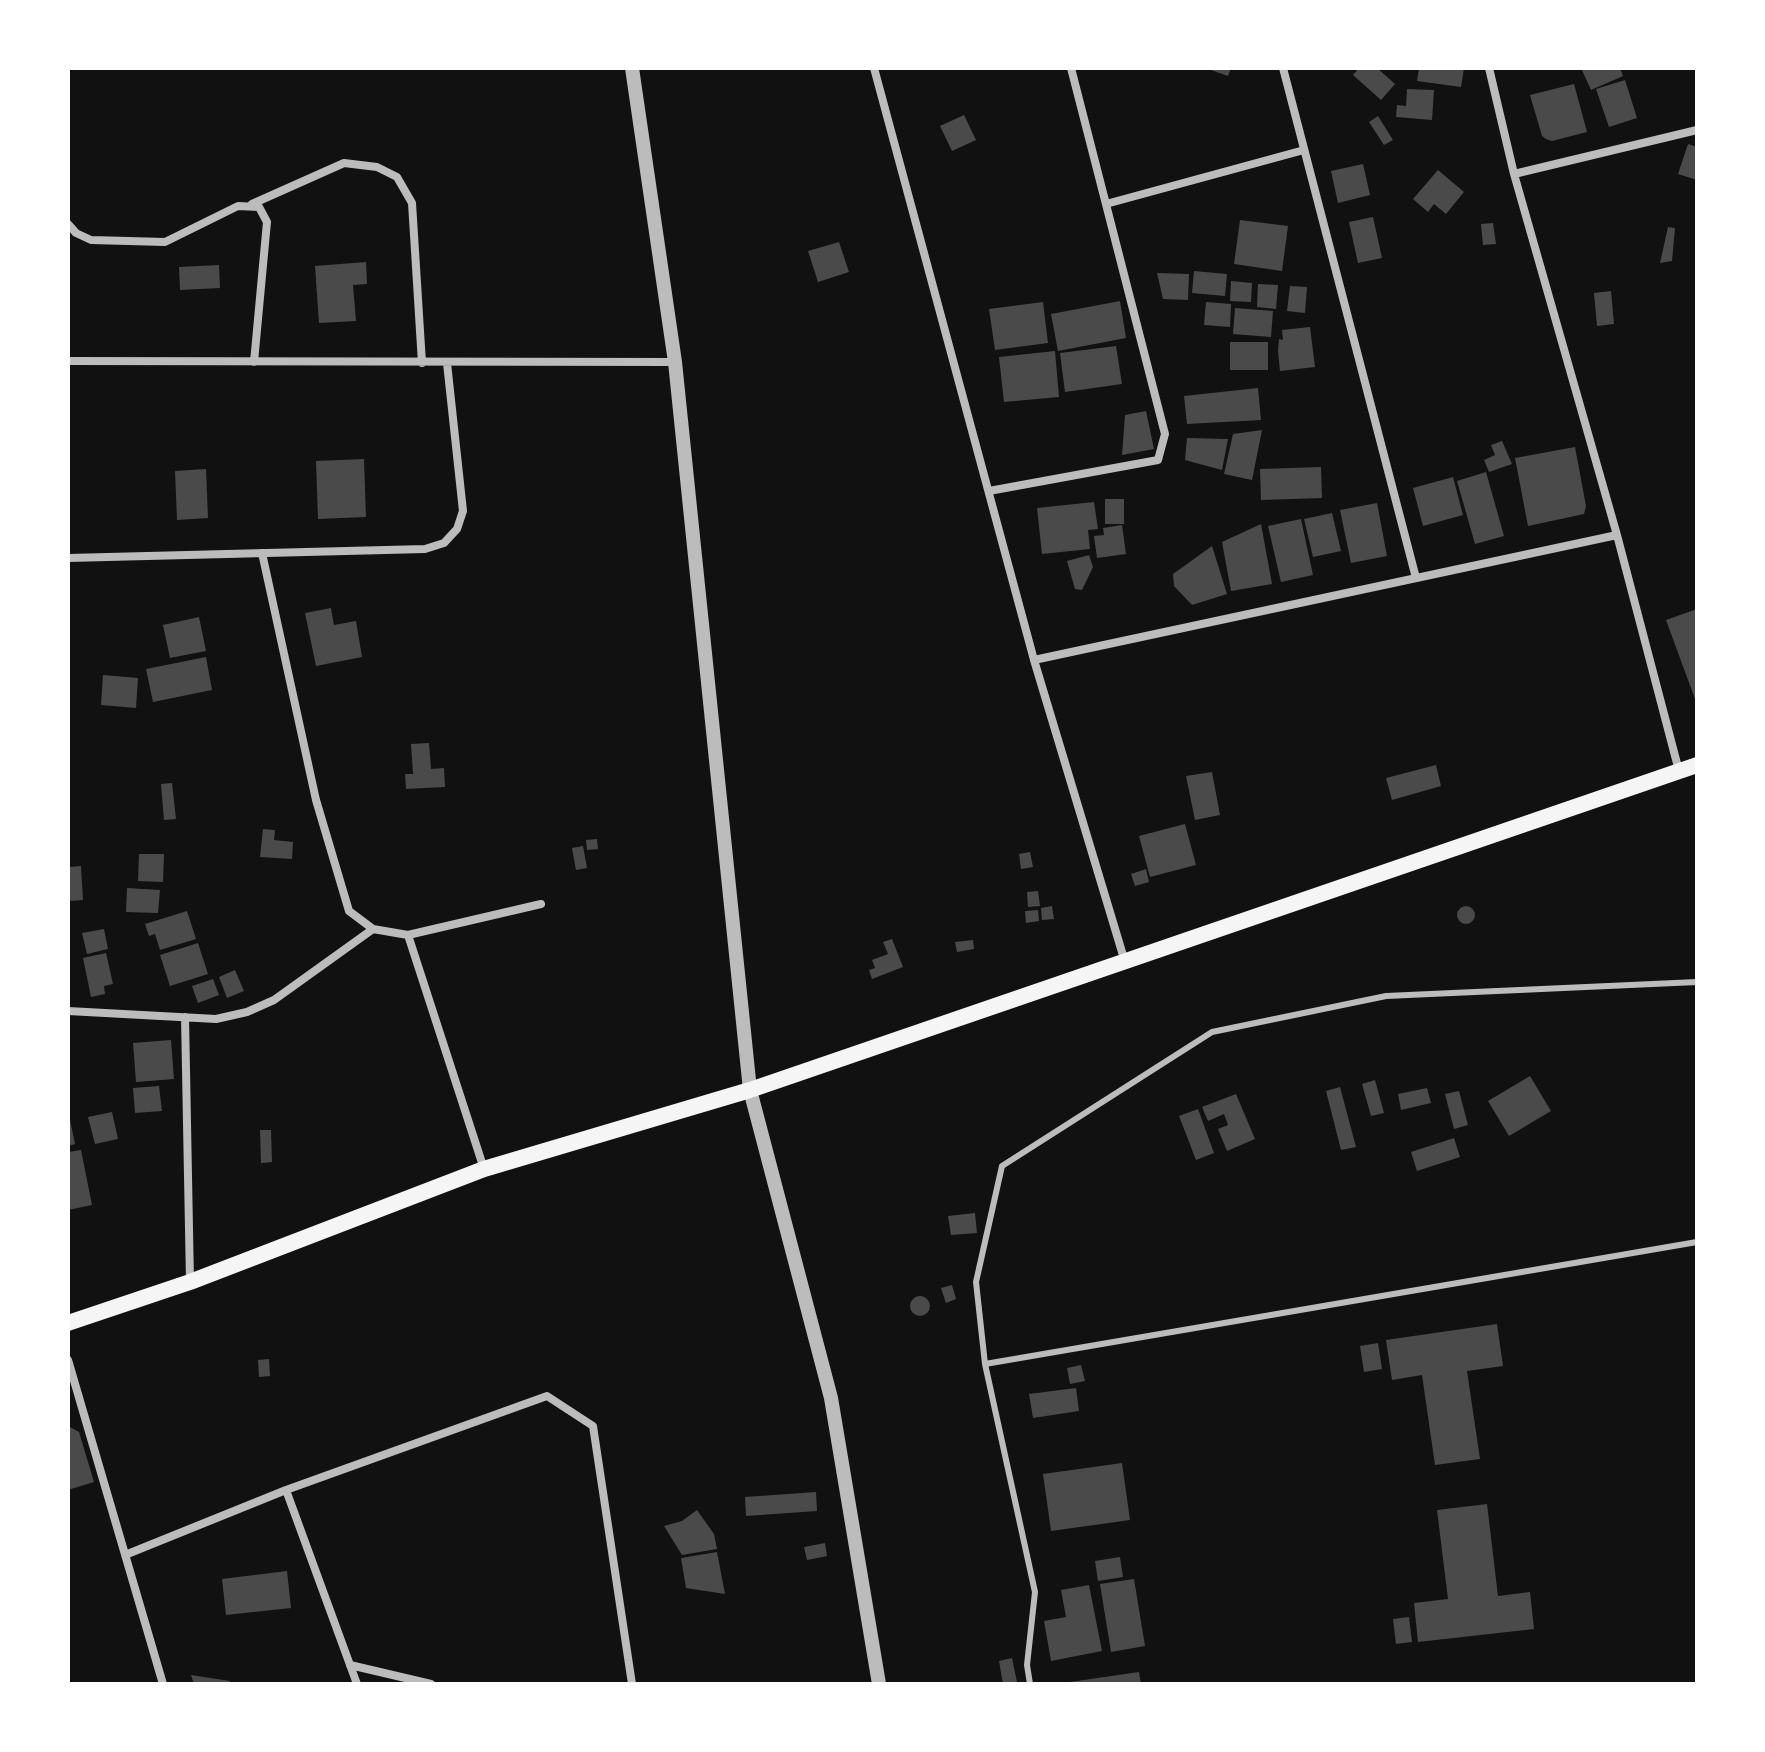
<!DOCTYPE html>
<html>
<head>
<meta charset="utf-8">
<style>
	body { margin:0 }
	#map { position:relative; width:1765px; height:1752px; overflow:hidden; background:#111; font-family:"IBM Plex Sans",sans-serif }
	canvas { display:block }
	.frame { position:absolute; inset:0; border:70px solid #fff; pointer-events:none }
</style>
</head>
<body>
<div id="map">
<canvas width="1765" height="1752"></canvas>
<div class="frame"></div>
</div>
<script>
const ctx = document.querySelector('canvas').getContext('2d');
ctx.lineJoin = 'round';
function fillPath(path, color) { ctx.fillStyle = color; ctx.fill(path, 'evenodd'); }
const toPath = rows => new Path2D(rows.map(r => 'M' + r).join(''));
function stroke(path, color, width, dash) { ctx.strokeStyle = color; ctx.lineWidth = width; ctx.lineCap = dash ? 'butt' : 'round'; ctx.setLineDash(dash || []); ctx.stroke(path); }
const building = toPath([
	[1205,68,1231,68,1228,76],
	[1359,68,1377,68,1395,84,1381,100,1353,75],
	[1419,68,1464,68,1461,87,1417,81],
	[1581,68,1620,68,1623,76,1591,90],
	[1625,80,1637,118,1609,127,1596,89],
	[1574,84,1587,132,1552,141,1546,139,1542,136,1530,95],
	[1407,89,1434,90,1432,120,1396,117,1397,105,1406,106],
	[964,115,976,140,952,151,940,126],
	[1378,116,1393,140,1384,145,1369,122],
	[1688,144,1697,147,1697,180,1678,174],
	[1363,164,1370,195,1338,203,1331,171],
	[1438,170,1464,192,1446,214,1434,204,1428,212,1413,199],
	[1373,217,1382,258,1358,263,1349,222],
	[1240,220,1288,226,1282,271,1234,264],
	[1493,223,1496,244,1483,245,1481,224],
	[1668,227,1675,228,1672,261,1660,263],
	[839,242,849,272,818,282,808,251],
	[366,262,367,284,353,285,356,321,319,323,315,266],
	[219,265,220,288,180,290,179,267],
	[1194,271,1227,274,1225,296,1192,293],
	[1157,273,1189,274,1188,300,1163,299],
	[1231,281,1252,283,1251,302,1230,301],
	[1258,284,1278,285,1276,309,1257,307],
	[1290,286,1307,287,1305,313,1287,311],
	[1611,291,1614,324,1597,326,1594,293],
	[1120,301,1126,338,1058,351,1051,314],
	[1043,302,1048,343,995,350,989,309],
	[1206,302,1231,304,1230,327,1204,325],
	[1235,308,1273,311,1271,337,1233,334],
	[1310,327,1315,367,1280,371,1278,351,1279,339,1283,340,1282,330],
	[1230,342,1268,342,1268,370,1230,370],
	[1116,346,1122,384,1065,392,1060,353],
	[1055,351,1059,397,1004,402,999,357],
	[1258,388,1261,420,1187,424,1184,396],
	[1146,411,1154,449,1122,455,1125,415],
	[1262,430,1252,480,1224,474,1233,434],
	[1187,438,1228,439,1222,470,1185,460],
	[1502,441,1512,464,1489,472,1484,460,1495,455,1491,445],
	[1575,447,1586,506,1584,514,1528,526,1515,458],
	[364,459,366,517,318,519,316,461],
	[1321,467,1322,498,1261,500,1260,469],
	[206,469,208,518,177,520,175,471],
	[1486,472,1504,536,1475,544,1457,481],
	[1453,477,1463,515,1423,526,1413,488],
	[1105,499,1124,499,1124,524,1105,524],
	[1094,502,1098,529,1088,530,1090,549,1042,554,1037,508],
	[1377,503,1387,556,1351,563,1340,510],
	[1332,513,1341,551,1313,557,1304,519],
	[1301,519,1313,575,1281,582,1268,526],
	[1261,524,1272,584,1231,591,1222,542],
	[1122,525,1126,554,1097,558,1094,536,1104,535,1103,528],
	[1212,546,1227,594,1192,605,1174,586,1173,574],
	[1089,555,1093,567,1082,590,1075,589,1067,561],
	[331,608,334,625,356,621,362,657,316,666,305,613],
	[1697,609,1697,698,1695,699,1666,620],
	[199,617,206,651,170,658,163,625],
	[206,657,212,690,153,702,146,669],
	[103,675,138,678,136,708,101,705],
	[429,743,431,769,444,768,445,787,406,789,405,774,413,774,411,744],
	[1436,765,1441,786,1392,800,1386,778],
	[1212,772,1220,815,1195,820,1186,776],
	[172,783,176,819,164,820,161,784],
	[1185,824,1196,865,1150,877,1139,836],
	[263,829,275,830,274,840,293,842,292,859,260,857],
	[597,839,598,849,587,850,586,840],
	[583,846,587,868,576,870,572,848],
	[1030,852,1033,867,1021,869,1019,854],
	[139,854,164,854,163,882,138,881],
	[81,866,83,900,68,901,68,867],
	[1146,869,1149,882,1135,886,1131,874],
	[127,888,160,890,158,913,126,912],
	[1038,891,1040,906,1028,907,1027,892],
	'1457 915a9 9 0 1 1 18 0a9 9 0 1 1-18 0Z',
	[1052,906,1054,919,1042,920,1041,908],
	[1038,910,1039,921,1026,923,1025,911],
	[187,911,196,939,160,950,155,934,149,936,145,924],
	[104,929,108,949,87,954,82,933],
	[892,939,903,967,872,979,869,970,875,968,872,960,888,954,883,942],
	[973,940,974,949,957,952,955,942],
	[198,943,208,974,170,986,160,955],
	[106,953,113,984,104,986,105,994,91,997,83,958],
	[235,970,244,991,227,998,219,977],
	[213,979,219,995,198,1003,192,986],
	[171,1040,174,1079,136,1082,133,1043],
	[1530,1076,1551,1111,1509,1136,1488,1101],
	[1375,1080,1384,1113,1371,1116,1362,1084],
	[159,1086,162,1111,135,1113,133,1088],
	[1340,1087,1356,1147,1341,1150,1326,1091],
	[1427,1088,1431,1103,1401,1110,1398,1094],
	[1459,1091,1468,1125,1454,1129,1445,1094],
	[1236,1094,1255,1139,1227,1151,1218,1129,1228,1125,1224,1114,1208,1121,1202,1107],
	[1198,1109,1214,1153,1196,1160,1179,1116],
	[68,1110,75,1144,68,1146],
	[112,1112,118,1139,95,1144,88,1117],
	[260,1130,271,1130,272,1162,261,1163],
	[1454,1138,1460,1157,1417,1171,1411,1152],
	[81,1150,92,1205,68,1210,68,1152],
	[975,1213,977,1233,951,1235,948,1216],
	[952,1285,956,1299,946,1303,941,1288],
	'910 1306a10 10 0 1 1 20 0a10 10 0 1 1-20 0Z',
	[1497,1324,1503,1366,1467,1371,1480,1459,1435,1465,1422,1375,1392,1380,1386,1340],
	[1378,1343,1382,1369,1364,1372,1360,1346],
	[269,1359,270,1376,259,1377,258,1360],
	[1081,1365,1085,1381,1070,1384,1067,1368],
	[1076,1388,1079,1411,1033,1418,1029,1394],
	[68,1426,79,1432,94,1482,68,1490],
	[1122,1463,1130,1520,1051,1531,1043,1474],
	[816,1492,817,1511,746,1516,745,1497],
	[1487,1504,1498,1596,1530,1592,1534,1629,1418,1642,1414,1603,1448,1599,1437,1510],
	[697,1510,714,1534,717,1549,682,1555,664,1526,682,1521],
	[825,1543,827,1556,807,1560,804,1547],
	[717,1552,725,1594,686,1588,681,1558],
	[1120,1557,1123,1577,1098,1581,1095,1561],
	[287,1571,291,1608,226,1615,222,1579],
	[1134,1579,1145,1646,1111,1652,1100,1584],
	[1089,1585,1102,1651,1051,1661,1044,1621,1066,1617,1061,1590],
	[1409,1617,1412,1642,1396,1644,1393,1619],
	[1012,1658,1017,1682,1003,1684,999,1661],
	[1139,1672,1141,1684,1070,1684,1070,1682],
	[191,1675,230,1681,229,1684,194,1684]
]);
const service = toPath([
	[985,1364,1697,1242],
	[1030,1684,1027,1665,1035,1592,985,1364,976,1282,1002,1166,1212,1032,1386,996,1697,982]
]);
const minor = toPath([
	[874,68,1034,660],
	[1283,68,1416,578],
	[1489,68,1514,174,1617,535,1679,771],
	[1514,174,1697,130],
	[252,204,344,163,377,167,397,177,412,203,422,363],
	[1106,204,1304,150],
	[68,224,76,233,91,240,165,242,238,206,259,207,267,222,254,362],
	[68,361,675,362],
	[989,491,1158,460,1165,434,1071,68],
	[262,553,316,800,349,911,373,929,408,935,541,904],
	[68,558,425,549,444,543,457,529,463,511,447,363],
	[408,935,484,1169],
	[1125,962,1034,660,1617,535],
	[68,1011,216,1019,247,1012,274,1000,373,929],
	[185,1017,190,1282],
	[68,1360,163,1684],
	[286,1490,547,1396,593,1426,632,1684],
	[125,1555,286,1490,357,1684],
	[350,1665,431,1684]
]);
const tertiary = toPath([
	[632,68,675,362,750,1090,831,1398,879,1684]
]);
const secondary = toPath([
	[68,1323,190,1282,484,1169,750,1090,1697,765]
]);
fillPath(building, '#4a4a4a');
stroke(service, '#bcbcbc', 6);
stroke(minor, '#bcbcbc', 8);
stroke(tertiary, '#bcbcbc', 14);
stroke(secondary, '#f5f5f5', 16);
</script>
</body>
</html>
